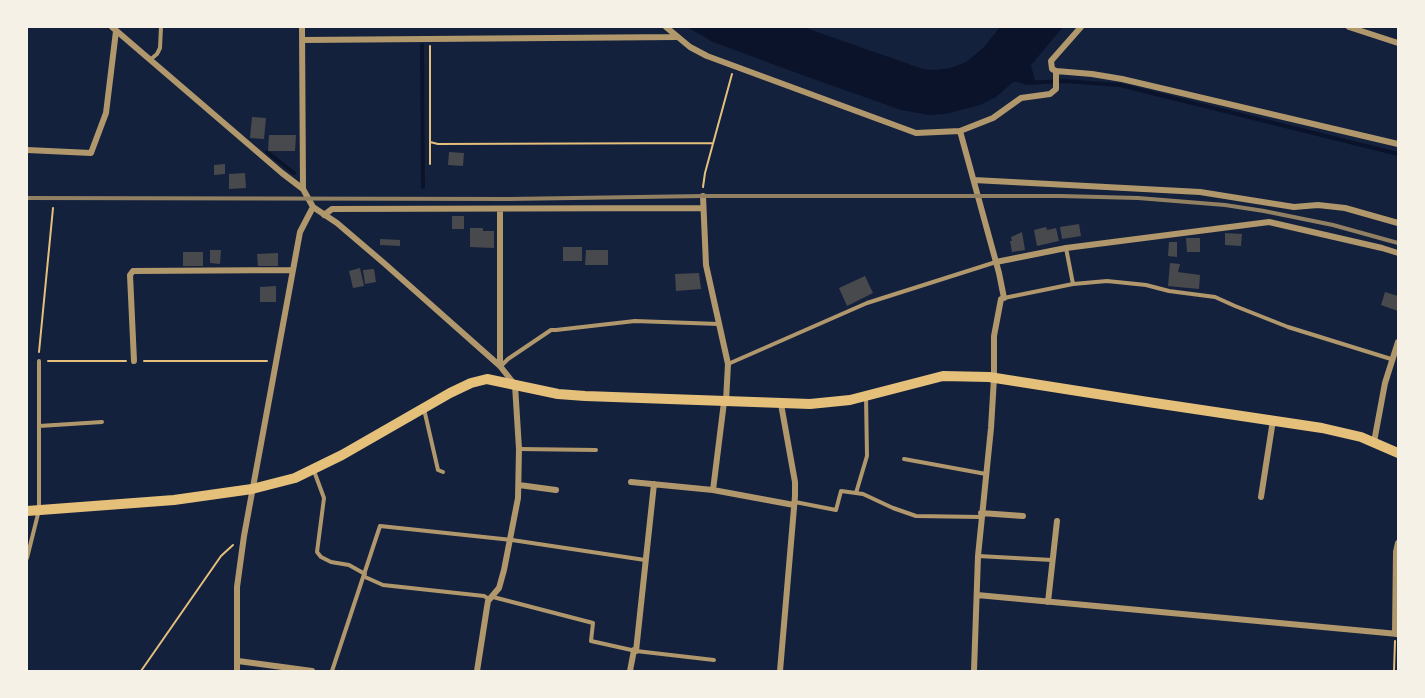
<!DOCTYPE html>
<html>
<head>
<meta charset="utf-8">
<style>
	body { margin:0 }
	#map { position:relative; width:1425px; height:698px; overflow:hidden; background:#14213d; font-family:Karla,sans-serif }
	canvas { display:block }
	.frame { position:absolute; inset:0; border:28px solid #f6f1e7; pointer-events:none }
</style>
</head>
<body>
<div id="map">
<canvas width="1425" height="698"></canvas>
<div class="frame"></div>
</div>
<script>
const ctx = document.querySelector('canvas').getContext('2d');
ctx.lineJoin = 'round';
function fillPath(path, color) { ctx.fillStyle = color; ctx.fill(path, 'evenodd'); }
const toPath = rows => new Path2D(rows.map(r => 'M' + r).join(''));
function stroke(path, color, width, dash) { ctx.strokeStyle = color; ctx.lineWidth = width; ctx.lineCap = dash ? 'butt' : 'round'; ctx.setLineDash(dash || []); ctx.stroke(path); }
const water = toPath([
	[687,27,803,27,923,69,936,70,950,68,966,62,983,48,1000,27,1063,27,1031,65,1035,81,1013,82,996,97,980,105,946,114,929,115,901,110,805,76,713,42]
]);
const stream = toPath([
	[422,45,423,187],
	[1018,80,1027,83,1063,81,1120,85,1398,154],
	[267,152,294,173]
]);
const building = toPath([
	[252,117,266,118,264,139,250,138],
	[269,135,296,135,295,151,268,151],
	[449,152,464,153,463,166,448,165],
	[225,164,225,174,214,175,214,165],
	[245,173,246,188,229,189,229,174],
	[452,216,464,216,464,229,452,229],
	[1079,224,1081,236,1062,239,1060,227],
	[1046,227,1047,230,1056,228,1059,241,1037,246,1034,230],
	[470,228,483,228,483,231,494,231,494,248,470,247],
	[1022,232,1025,250,1012,252,1010,241,1012,241,1011,237],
	[1225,233,1242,234,1241,246,1225,245],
	[1186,238,1200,238,1200,252,1187,252],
	[380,239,400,240,400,246,380,245],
	[1169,242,1177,242,1177,257,1168,256],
	[563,247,582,247,582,261,563,261],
	[210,250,221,250,220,264,210,263],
	[586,250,608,250,608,265,585,265],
	[183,252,203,252,203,266,183,266],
	[278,253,278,266,258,266,257,254],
	[1170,263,1180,264,1178,272,1200,275,1199,289,1168,286],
	[360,268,364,286,353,288,349,271],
	[374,269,376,282,365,284,363,270],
	[699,273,701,289,676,291,675,274],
	[865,276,873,293,847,306,839,288],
	[276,286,276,302,260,302,260,287],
	[1385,292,1398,296,1398,311,1381,305]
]);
const path = toPath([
	[430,46,430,164],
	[430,142,438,144,713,143],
	[703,187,705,173,732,74],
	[39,352,53,208],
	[48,361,126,361],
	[144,361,267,361],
	[141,671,221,556,233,545],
	[1394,671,1395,641]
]);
const service = toPath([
	[151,59,157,54,160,48,161,27],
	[1066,248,1073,284],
	[1004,298,1073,284,1107,281,1146,285,1169,291,1215,297,1235,306,1288,327,1391,359],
	[728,364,867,303,996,262],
	[501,366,508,359,551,330,556,330,635,321,719,324],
	[424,409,438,470,443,472],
	[39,426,102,422],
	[519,449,596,450],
	[904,459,986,474],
	[314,471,324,498,317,552,321,557,331,562,349,565,365,574],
	[856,493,867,456,866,396],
	[795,502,836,510,841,491,863,494,893,508,916,516,981,517],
	[978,556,1052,560],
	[27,558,39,510,39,361],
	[365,577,383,585,484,596,489,599],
	[493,597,593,623,591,641,636,651,714,660],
	[332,671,380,526,512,540,645,560]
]);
const minor = toPath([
	[112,27,282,173,303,189,313,207,337,223,385,264,500,366,515,385,519,449,518,498,504,570,499,588,488,601,487,607,477,671],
	[302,27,303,189],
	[666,27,690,47,707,56,916,133,960,131,993,118,1021,98,1050,94,1056,89,1056,71,1052,69,1051,61,1081,27],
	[1349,27,1398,43],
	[302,40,676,37],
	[1056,71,1092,74,1122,79,1398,144],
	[960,131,999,273,1004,298,1001,299,994,336,994,378,991,428,978,556,974,671],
	[27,150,91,153,106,113,116,31],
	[974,180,1200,192,1294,207,1318,205,1345,208,1398,223],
	[703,196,706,265,728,364,726,401],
	[500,209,500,366],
	[324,215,332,209,703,208],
	[996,262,1066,248,1269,222,1382,248,1398,253],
	[134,361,130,275,133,271,293,270],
	[1374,442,1385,383,1398,342],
	[631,482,713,490,794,505],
	[519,485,556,490],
	[713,490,724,402],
	[1261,497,1273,420],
	[981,513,1023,516],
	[977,595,1398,634],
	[1048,602,1057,521],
	[1395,634,1396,552,1398,543],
	[636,651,654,484],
	[238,661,312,671],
	[237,671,237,587,244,536,300,232,313,207],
	[630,671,634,650],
	[780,671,795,496,795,482,781,404]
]);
const secondary = toPath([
	[27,511,174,500,252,489,295,478,342,455,450,393,471,383,487,379,558,394,585,396,810,404,850,400,943,376,989,377,1148,402,1322,428,1361,437,1398,453]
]);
const rail = toPath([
	[27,198,509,199,703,196,1061,196,1138,198,1225,205,1264,211,1333,225,1398,243]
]);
fillPath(water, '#0b132b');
stroke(stream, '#0b132b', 4);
fillPath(building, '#48494c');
stroke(path, '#e5c07b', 2);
stroke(service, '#b1986c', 4);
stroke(minor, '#b1986c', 6);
stroke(secondary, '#e5c07b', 10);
stroke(rail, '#918062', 4);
</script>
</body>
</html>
